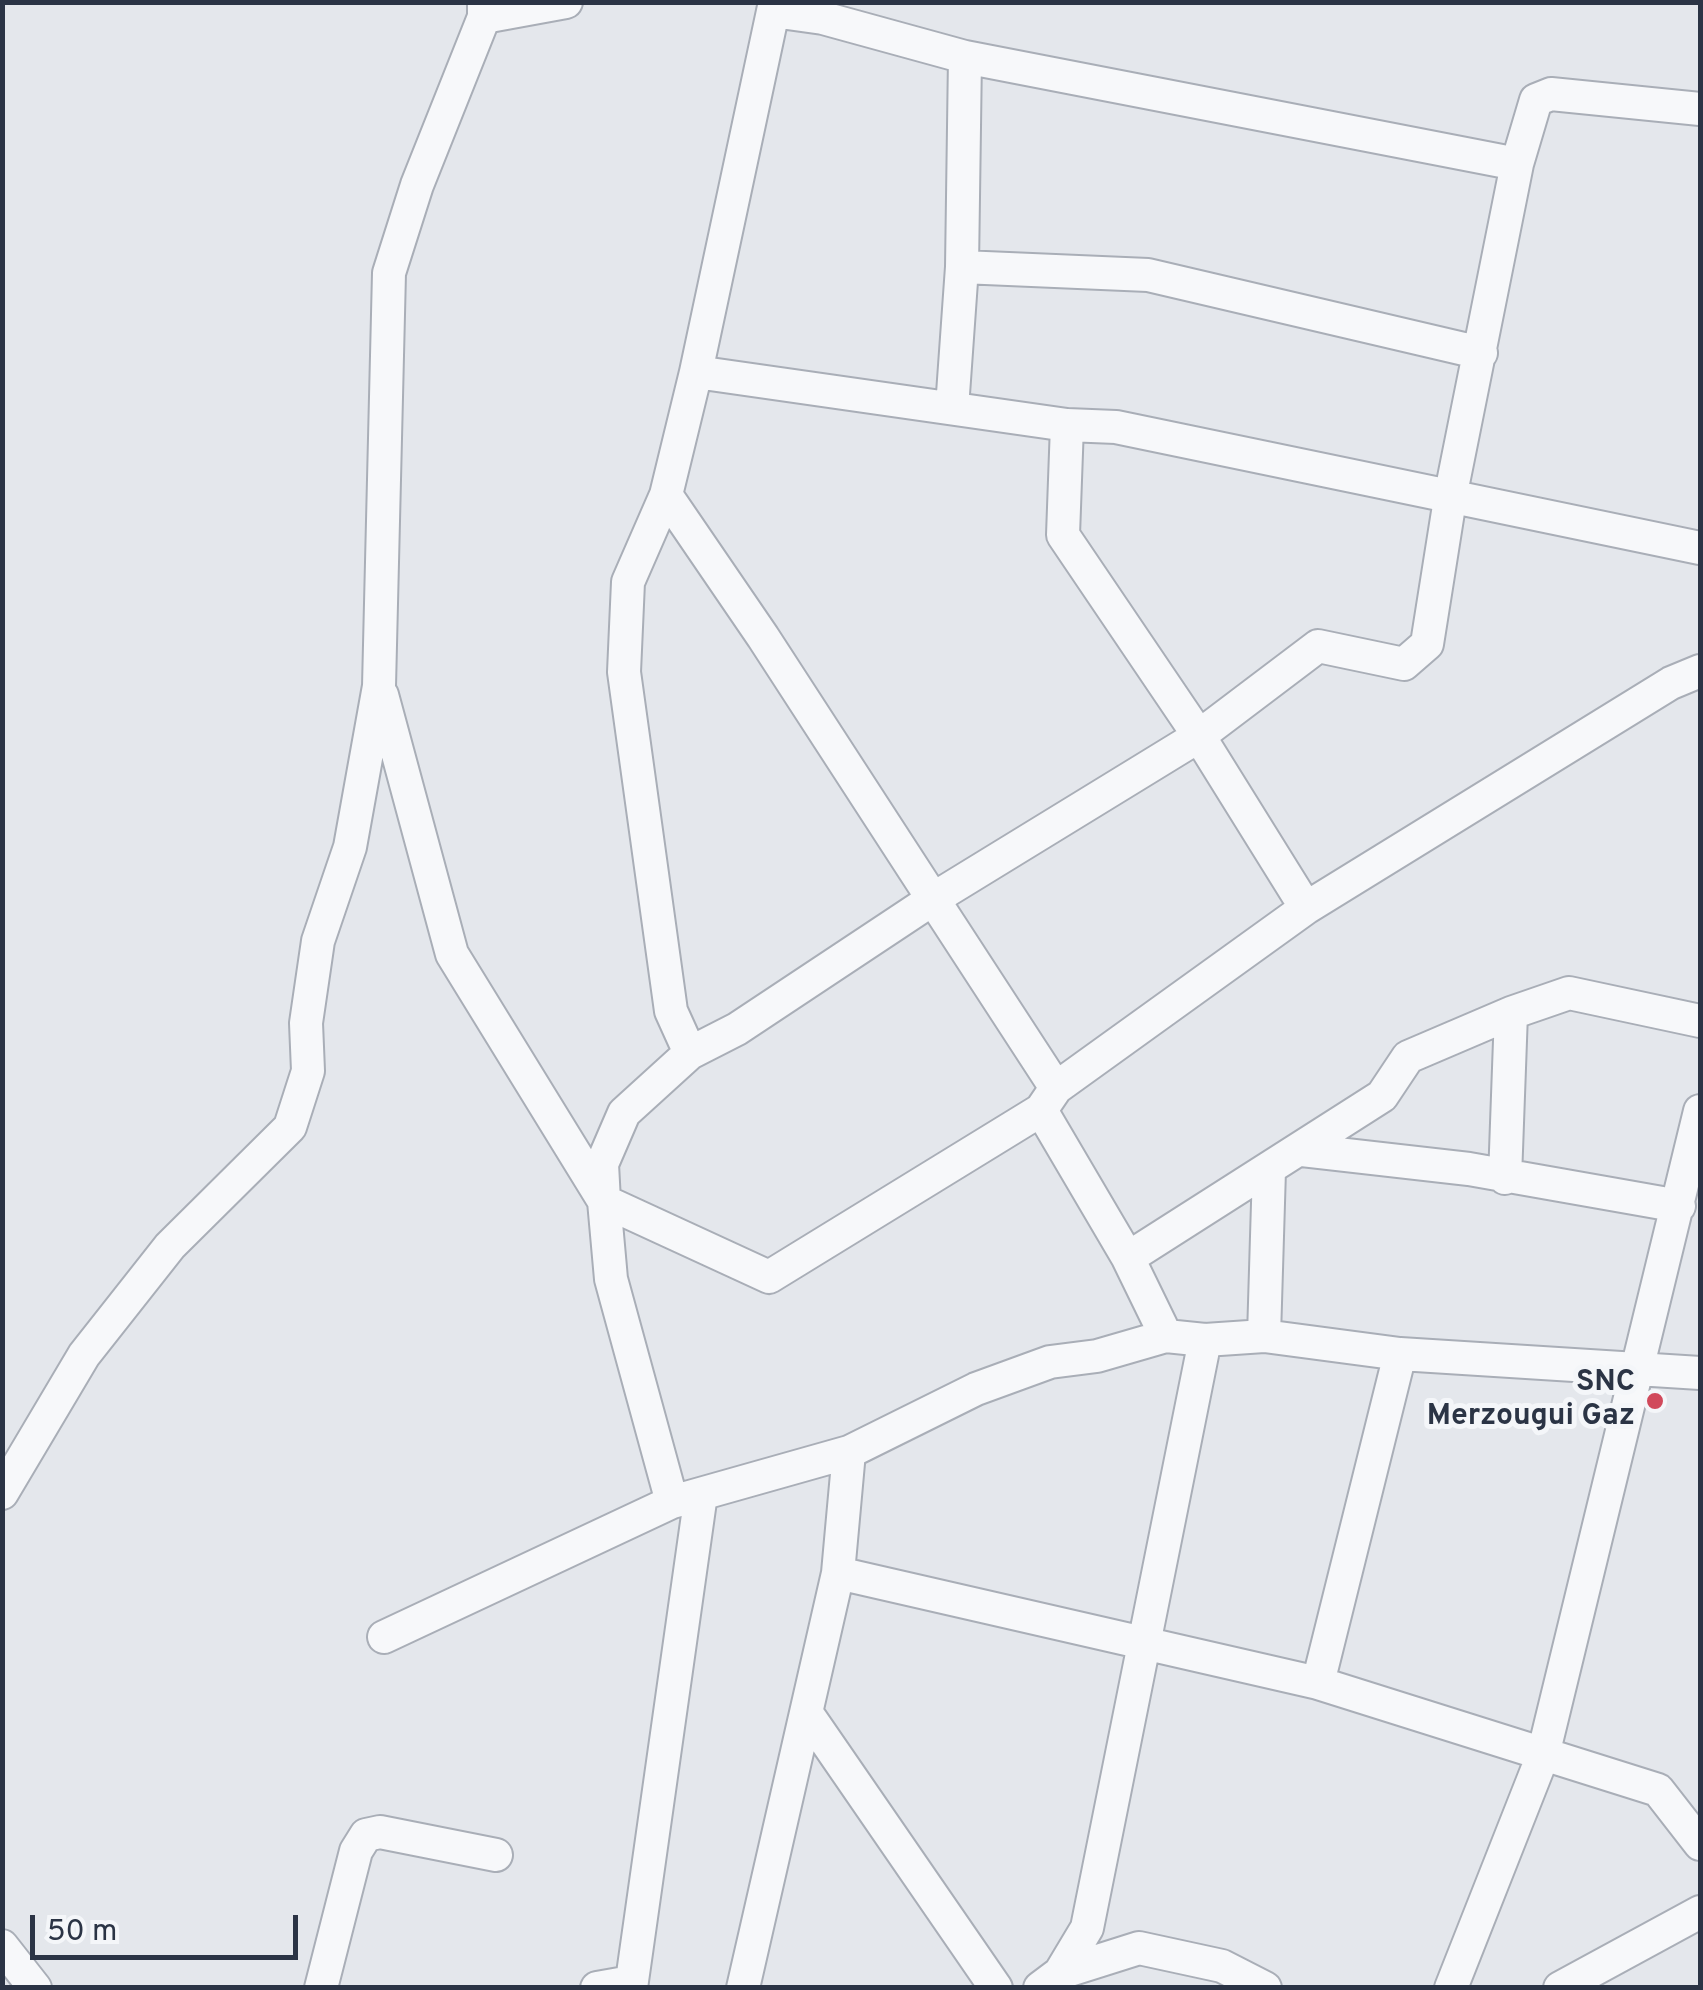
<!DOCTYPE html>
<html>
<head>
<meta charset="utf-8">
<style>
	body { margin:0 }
	#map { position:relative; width:1703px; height:1990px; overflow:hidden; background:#e4e7ec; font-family:Overpass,sans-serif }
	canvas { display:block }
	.frame { position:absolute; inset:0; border:5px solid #2b3445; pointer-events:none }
	.scale { position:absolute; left:30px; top:1915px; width:268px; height:45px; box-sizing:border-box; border:5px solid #2b3445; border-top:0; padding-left:12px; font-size:30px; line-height:35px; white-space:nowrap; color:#2b3445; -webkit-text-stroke:8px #f4f6f9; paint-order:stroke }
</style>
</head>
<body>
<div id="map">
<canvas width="1703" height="1990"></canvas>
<div class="frame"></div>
<div class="scale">50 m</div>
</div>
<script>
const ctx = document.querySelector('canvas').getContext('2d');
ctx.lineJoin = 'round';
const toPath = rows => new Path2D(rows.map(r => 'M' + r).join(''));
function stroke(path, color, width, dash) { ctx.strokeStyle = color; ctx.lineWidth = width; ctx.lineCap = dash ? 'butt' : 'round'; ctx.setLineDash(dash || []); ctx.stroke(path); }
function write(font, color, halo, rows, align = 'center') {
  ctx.font = font + ' Overpass,sans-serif'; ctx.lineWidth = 10; ctx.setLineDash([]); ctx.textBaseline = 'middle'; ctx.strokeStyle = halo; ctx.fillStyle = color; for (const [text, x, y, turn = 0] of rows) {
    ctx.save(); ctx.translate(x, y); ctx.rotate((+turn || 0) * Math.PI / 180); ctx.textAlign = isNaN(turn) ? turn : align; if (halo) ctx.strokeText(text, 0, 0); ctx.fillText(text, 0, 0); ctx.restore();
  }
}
const street = toPath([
	[773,11,823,18,965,57],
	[484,17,566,2],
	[962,267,1148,275,1481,353],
	[696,372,775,2],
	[952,408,962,267,965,57,1517,164,1536,100,1551,94,1700,109],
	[1067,425,1116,427,1700,548],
	[666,495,628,582,624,672,671,1011,690,1053,737,1029,933,899,1199,736,1063,535,1067,425,696,372,666,495,763,637,933,899,1056,1088],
	[1700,671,1671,683,1306,908,1056,1088,1041,1110,1128,1258,1382,1096,1408,1057,1511,1013,1569,993,1700,1021],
	[382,695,452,954,604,1201,611,1279,672,1502,384,1637],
	[1306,908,1199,736,1318,646,1404,664,1427,644,1451,493,1517,164],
	[690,1053,624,1113,602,1164,604,1201,769,1277,1041,1110],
	[1302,1150,1469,1169,1679,1206],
	[1505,1178,1511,1013],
	[1128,1258,1166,1336],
	[1264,1336,1400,1354,1700,1373],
	[2,1493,84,1355,170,1246,290,1127,308,1071,306,1023,318,941,350,847,379,686,389,273,417,185,484,17,484,2],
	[672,1502,849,1452,976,1389,1050,1362,1097,1356,1166,1336,1205,1340],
	[838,1573,1318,1683,1400,1354],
	[1318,1683,1658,1790,1700,1844],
	[808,1715,996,1988],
	[2,1946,35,1988],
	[1060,1973,1139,1948,1222,1966,1265,1988],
	[321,1988,356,1851,366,1835,380,1832,496,1855],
	[597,1988,631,1982],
	[631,1988,701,1494],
	[743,1988,838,1573,849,1452],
	[1040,1988,1060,1973,1087,1928,1205,1340,1264,1336,1269,1170],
	[1451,1988,1543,1755,1700,1111],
	[1560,1988,1700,1912]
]);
const markers = [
	[1655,1401,10,"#d1495b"]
];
const poiNames = [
	["SNC",1635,1384],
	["Merzougui Gaz",1635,1418]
];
stroke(street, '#a9aeb7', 36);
stroke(street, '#f7f8fa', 32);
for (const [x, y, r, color] of markers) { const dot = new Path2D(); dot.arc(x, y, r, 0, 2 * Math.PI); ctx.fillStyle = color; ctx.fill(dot); stroke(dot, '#f4f6f9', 4); }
write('bold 30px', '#2b3445', '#f4f6f9', poiNames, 'right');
</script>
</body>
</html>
